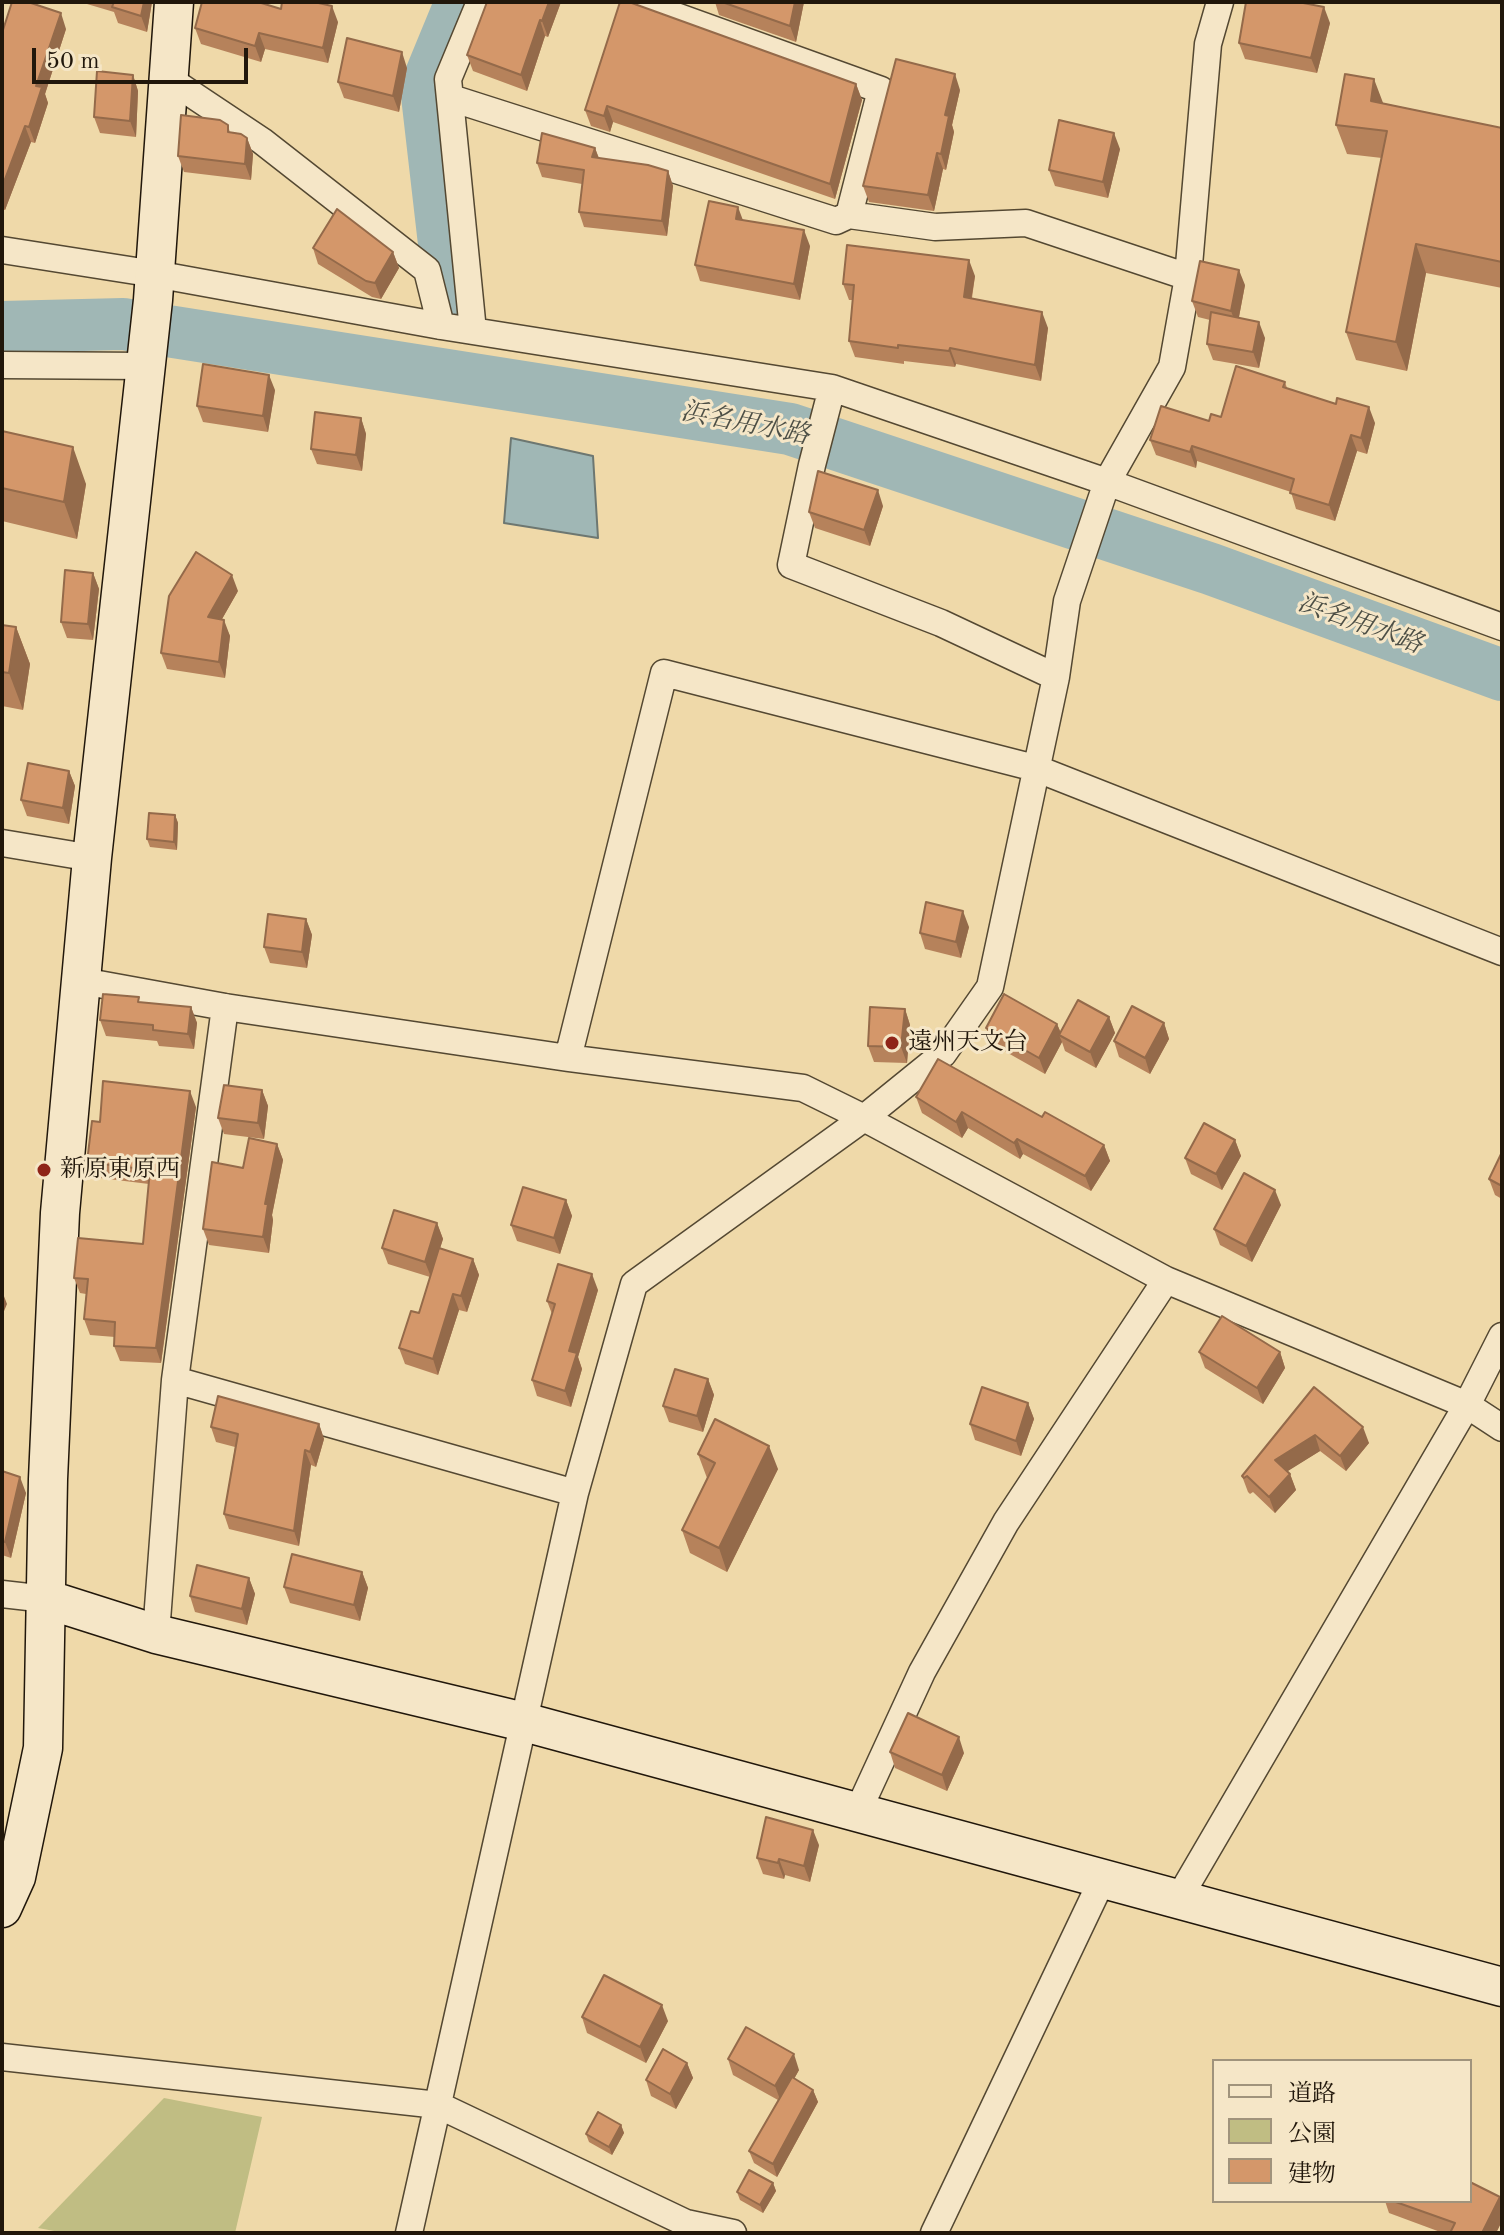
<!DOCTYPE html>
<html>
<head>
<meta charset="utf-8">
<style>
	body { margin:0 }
	#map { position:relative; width:1504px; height:2235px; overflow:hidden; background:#efd9a9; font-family:"Old Standard TT","Noto Serif JP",serif }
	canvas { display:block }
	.frame { position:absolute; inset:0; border:4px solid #21170b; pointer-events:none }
	.legend { position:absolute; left:1212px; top:2059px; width:260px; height:144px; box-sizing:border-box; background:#f5e6c7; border:2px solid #a0937c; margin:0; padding:10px 14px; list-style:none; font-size:24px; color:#21170b }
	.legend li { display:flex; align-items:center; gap:16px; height:40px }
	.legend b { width:40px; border:2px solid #a0937c }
	.scale { position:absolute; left:32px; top:48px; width:216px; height:36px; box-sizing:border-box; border:4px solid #21170b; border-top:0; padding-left:10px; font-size:24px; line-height:28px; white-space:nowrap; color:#21170b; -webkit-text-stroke:6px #f5e6c7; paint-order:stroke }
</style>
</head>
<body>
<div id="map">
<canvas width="1504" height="2235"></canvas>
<div class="frame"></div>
<ul class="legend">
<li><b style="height:10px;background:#f5e6c7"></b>道路</li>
<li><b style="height:22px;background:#c0bd83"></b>公園</li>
<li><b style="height:22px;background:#d4976a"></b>建物</li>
</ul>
<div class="scale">50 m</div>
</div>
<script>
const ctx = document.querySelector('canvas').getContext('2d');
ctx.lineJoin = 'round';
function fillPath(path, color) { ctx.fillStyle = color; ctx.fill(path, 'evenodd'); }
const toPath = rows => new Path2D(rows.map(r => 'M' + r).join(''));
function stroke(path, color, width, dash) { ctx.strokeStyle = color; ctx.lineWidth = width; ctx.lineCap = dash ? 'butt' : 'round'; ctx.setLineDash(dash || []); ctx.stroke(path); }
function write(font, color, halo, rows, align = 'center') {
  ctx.font = font + ' "Old Standard TT","Noto Serif JP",serif'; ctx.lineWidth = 6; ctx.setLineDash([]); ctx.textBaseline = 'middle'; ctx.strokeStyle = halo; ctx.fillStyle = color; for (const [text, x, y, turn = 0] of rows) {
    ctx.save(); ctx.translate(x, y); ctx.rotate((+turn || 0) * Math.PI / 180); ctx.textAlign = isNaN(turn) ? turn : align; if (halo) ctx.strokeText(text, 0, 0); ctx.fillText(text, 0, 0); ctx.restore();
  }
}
const green = toPath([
	[164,2098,262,2117,235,2233,65,2233,38,2228]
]);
const water = toPath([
	[511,438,593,456,598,538,504,523,511,438]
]);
const river = toPath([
	[452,313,426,87,461,2],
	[2,327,123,324,790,429,1211,569,1502,675]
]);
const street = toPath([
	[169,79,262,141,427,270,441,326],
	[451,98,836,221,849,215,881,90,637,2],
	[849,215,935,227,1026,223,1188,277],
	[2,250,155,274,441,326,832,388,1107,482,1502,627],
	[473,331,448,79,480,2],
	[2,365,146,366],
	[832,388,812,465,791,565,941,623,1056,677],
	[2,843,92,858],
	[82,981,225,1007,568,1058,803,1088,864,1118,1166,1280,1467,1405,1502,1428],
	[568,1058,664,673,1035,768,1502,952],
	[175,1380,575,1493],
	[2,1594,46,1599],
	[156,1634,175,1380,225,1007],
	[858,1811,922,1672,1006,1522,1166,1280],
	[1179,1898,1467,1405,1502,1336],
	[2,2057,438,2105,686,2223,733,2233],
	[409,2233,575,1493,634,1284,864,1118,943,1054,990,987,1056,677,1067,601,1107,482,1172,367,1188,277,1208,44,1220,2],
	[934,2233,1103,1878]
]);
const secondary = toPath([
	[46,1599,156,1634,524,1722,1502,1987],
	[2,1908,16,1877,43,1748,48,1479,60,1213,92,858,153,300,174,2]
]);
const wall = toPath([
	[86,2,152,2,147,32,118,23,114,12,87,4],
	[561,2,548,37,545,36,527,91,473,71,467,55],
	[620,2,856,84,862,100,835,199,613,122,610,132,591,126,585,110],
	[715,2,804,2,796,42,719,15],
	[281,9,338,22,328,63,265,49,261,62,201,44,195,28],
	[1330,23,1317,73,1245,59,1239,43],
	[66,29,45,94,48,103,35,143,31,142,5,210,2,209,2,33],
	[407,68,399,112,344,98,338,82],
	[133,75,138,91,136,137,100,133,94,117],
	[960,90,952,125,954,132,946,170,943,169,934,211,869,202,863,186],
	[1383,103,1502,128,1502,288,1426,273,1407,371,1356,360,1346,332,1382,158,1347,154,1336,125],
	[228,125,230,133,247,138,253,154,251,180,184,172,178,156],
	[595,148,599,158,668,171,673,186,667,236,584,227,579,212,582,184,542,177,537,163],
	[1120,149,1108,198,1055,186,1049,170],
	[810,246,800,300,700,281,695,265],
	[313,248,393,252,399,268,381,299,372,297,318,264],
	[975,276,972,298,1048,328,1041,381,956,364,955,367,904,361,904,364,855,357,849,341,853,300,849,300,843,284],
	[1245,285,1239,317,1265,338,1259,368,1213,360,1207,344,1210,320,1198,317,1192,301],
	[1285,382,1287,388,1375,423,1367,454,1357,451,1335,521,1296,509,1291,492,1197,461,1196,468,1156,455,1150,440,1221,417],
	[275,390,268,432,203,422,197,406],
	[361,418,366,434,362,471,317,464,311,449],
	[2,431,86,484,77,539,2,521],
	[883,506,870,546,815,528,809,512],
	[93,573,99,589,93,640,67,638,61,622],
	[238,591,222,619,230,636,225,678,167,669,161,653],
	[2,625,16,627,30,664,23,710,2,706],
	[69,771,75,786,69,824,27,816,21,800],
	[175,815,178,823,177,850,150,847,147,839],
	[306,919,312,935,307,968,270,963,264,947],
	[969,927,961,958,925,949,920,933],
	[140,1002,191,1007,197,1023,194,1049,159,1046,157,1041,106,1036,100,1020],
	[905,1009,910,1025,907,1063,874,1062,868,1046],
	[1109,1017,1115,1033,1096,1068,1065,1051,1062,1042,1045,1074,992,1044,986,1028,1057,1024,1061,1033],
	[1164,1023,1169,1039,1150,1074,1119,1057,1114,1041],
	[262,1090,268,1106,264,1139,224,1134,218,1118],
	[916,1097,1042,1117,1104,1145,1110,1161,1091,1191,1023,1154,1020,1159,968,1128,962,1138,922,1113],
	[196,1107,161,1363,120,1361,114,1346,115,1337,90,1335,84,1319,86,1294,80,1293,74,1278,143,1244,149,1184,92,1177,87,1162,100,1122],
	[1235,1140,1241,1156,1222,1190,1191,1174,1185,1158],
	[277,1144,283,1160,272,1215,273,1220,269,1253,209,1245,203,1229,243,1168],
	[1502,1152,1502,1199,1495,1195,1489,1179],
	[566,1200,572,1216,560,1254,517,1241,511,1225],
	[1281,1205,1252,1262,1220,1245,1214,1229],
	[437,1223,443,1239,440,1248,473,1259,479,1275,467,1312,459,1310,438,1375,405,1364,399,1348,419,1313,430,1277,388,1264,382,1248],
	[598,1290,578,1357,582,1369,571,1407,537,1396,532,1380,552,1314,547,1301],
	[1199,1352,1280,1352,1285,1368,1263,1404,1205,1368],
	[708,1379,714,1395,703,1432,669,1422,663,1406],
	[1314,1387,1369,1443,1346,1471,1320,1451,1287,1471,1290,1474,1296,1490,1275,1513,1253,1492,1250,1494,1248,1492,1242,1476],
	[1028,1403,1034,1419,1021,1456,975,1440,970,1424],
	[319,1424,324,1439,316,1467,311,1465,299,1546,229,1529,224,1514,235,1447,216,1442,211,1427],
	[698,1454,778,1469,727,1572,690,1553,682,1530,707,1478],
	[2,1471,26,1493,11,1558,2,1555],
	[362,1572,368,1588,360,1621,290,1603,284,1587],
	[249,1578,255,1594,247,1625,195,1612,190,1596],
	[890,1752,964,1753,947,1791,895,1768],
	[819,1845,810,1882,785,1875,784,1879,763,1874,757,1858],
	[582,2017,668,2021,646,2063,587,2033],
	[728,2059,799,2070,794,2079,813,2090,818,2102,777,2177,754,2163,749,2151,778,2100,733,2075],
	[687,2063,693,2078,676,2109,651,2096,646,2080],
	[621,2125,624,2133,612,2155,589,2142,586,2134],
	[773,2183,776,2191,763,2213,740,2200,737,2192],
	[1500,2197,1502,2201,1502,2221,1496,2233,1443,2233,1389,2213,1385,2201,1470,2201]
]);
const shadedWall = toPath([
	[144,2,152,2,147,32,141,16],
	[549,2,561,2,548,37,542,21],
	[795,2,804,2,796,42,790,26],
	[332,6,338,22,328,63,323,48],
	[1324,7,1330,23,1317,73,1311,58],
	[61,13,66,29,45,94,48,103,35,143,29,127,36,86],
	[540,20,545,36,527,91,521,75],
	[259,33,265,49,261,62,255,46],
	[402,52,407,68,399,112,393,96],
	[955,74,960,90,952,125,954,132,946,170,941,154,945,115],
	[133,75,138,91,136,137,130,121],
	[1374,79,1385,108,1371,101],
	[856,84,862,100,835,199,830,184],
	[607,106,613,122,610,132,604,116],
	[25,126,31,142,5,210,2,201,2,187],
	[1114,133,1120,149,1108,198,1103,182],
	[247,138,253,154,251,180,245,164],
	[595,148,600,162,592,157],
	[937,153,943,169,934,211,928,195],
	[668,171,673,186,667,236,662,221],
	[738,207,744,223,736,219],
	[804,230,810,246,800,300,794,284],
	[1416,244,1426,273,1407,371,1396,342],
	[393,252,399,268,381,299,375,283],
	[969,260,975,276,969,313,964,297],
	[1239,270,1245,285,1237,327,1231,311],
	[1042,312,1048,328,1041,381,1035,365],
	[1259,322,1265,338,1259,368,1253,352],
	[950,348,956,364,955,367,949,351],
	[269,375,275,390,268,432,263,416],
	[1369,407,1375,423,1367,454,1361,438],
	[361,418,366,434,362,471,356,455],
	[1351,435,1357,451,1335,521,1329,505],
	[1192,446,1197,461,1196,468,1190,452],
	[73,447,86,484,77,539,64,502],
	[878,490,883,506,870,546,864,530],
	[93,573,99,589,93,640,88,624],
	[232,575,238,591,214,633,208,617],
	[224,620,230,636,225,678,219,662],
	[16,627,30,664,23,710,9,673],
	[69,771,75,786,69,824,63,808],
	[175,815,178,823,177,850,174,842],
	[963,911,969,927,961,958,956,942],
	[306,919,312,935,307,968,302,952],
	[191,1007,197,1023,194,1049,188,1034],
	[905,1009,910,1025,907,1063,901,1047],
	[1109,1017,1115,1033,1096,1068,1090,1052],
	[1164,1023,1169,1039,1150,1074,1145,1058],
	[1057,1024,1062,1036,1059,1035,1062,1042,1045,1074,1039,1058],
	[262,1090,268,1106,264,1139,258,1123],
	[190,1091,196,1107,161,1363,156,1348],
	[962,1112,968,1128,962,1138,956,1122],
	[1017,1139,1023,1154,1020,1159,1014,1143],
	[1235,1140,1241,1156,1222,1190,1216,1174],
	[277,1144,283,1160,272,1215,273,1220,269,1253,263,1237,265,1204],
	[1104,1145,1110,1161,1091,1191,1085,1176],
	[1275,1190,1281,1205,1252,1262,1246,1246],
	[566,1200,572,1216,560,1254,554,1238],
	[437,1223,443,1239,431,1277,425,1262],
	[473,1259,479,1275,467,1312,461,1296],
	[592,1274,598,1290,578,1357,582,1369,571,1407,565,1391,569,1351],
	[2,1291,7,1304,2,1316],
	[453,1294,459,1310,438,1375,433,1359],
	[1280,1352,1285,1368,1263,1404,1257,1388],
	[708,1379,714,1395,703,1432,697,1416],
	[1028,1403,1034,1419,1021,1456,1016,1441],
	[319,1424,324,1439,316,1467,310,1452],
	[1363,1427,1369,1443,1346,1471,1340,1456],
	[1315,1435,1320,1451,1280,1476,1275,1460],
	[769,1446,778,1469,727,1572,719,1548],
	[305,1450,311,1465,299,1546,294,1531],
	[1290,1474,1296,1490,1275,1513,1269,1497],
	[20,1477,26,1493,11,1558,5,1542],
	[362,1572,368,1588,360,1621,354,1605],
	[249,1578,255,1594,247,1625,242,1609],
	[959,1737,964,1753,947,1791,942,1775],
	[813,1830,819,1845,810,1882,804,1866],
	[779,1859,785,1875,784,1879,778,1863],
	[662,2005,668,2021,646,2063,640,2047],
	[794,2054,799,2070,781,2102,775,2086],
	[687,2063,693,2078,676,2109,670,2094],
	[813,2090,818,2102,777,2177,773,2164],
	[621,2125,624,2133,612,2155,609,2147],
	[773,2183,776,2191,763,2213,760,2205],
	[1500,2197,1502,2201,1502,2221,1496,2233,1482,2233]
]);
const building = toPath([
	[12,2,28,2,61,13,36,86,42,87,29,127,25,126,2,187,2,33,12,2],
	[114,2,144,2,141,16,112,7,114,2],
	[202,2,258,2,281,9,282,2,314,2,332,6,323,48,259,33,255,46,195,28,202,2],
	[487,2,549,2,542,21,540,20,521,75,467,55,487,2],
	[620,2,629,2,856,84,830,184,607,106,604,116,585,110,620,2],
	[722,2,795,2,790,26,722,2],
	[1246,2,1298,2,1324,7,1311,58,1239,43,1246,2],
	[347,38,402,52,393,96,338,82,347,38],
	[896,59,955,74,945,115,949,116,941,154,937,153,928,195,863,186,896,59],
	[97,71,133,75,130,121,94,117,97,71],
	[1345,74,1374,79,1371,101,1502,128,1502,262,1416,244,1396,342,1346,332,1387,131,1336,125,1345,74],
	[181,115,220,120,228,125,228,132,241,134,247,138,245,164,178,156,181,115],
	[1059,120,1114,133,1103,182,1049,170,1059,120],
	[542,133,595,148,592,157,648,165,668,171,662,221,579,212,584,170,537,163,542,133],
	[709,201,738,207,736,219,804,230,794,284,695,265,709,201],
	[337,209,393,252,375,283,366,281,313,248,337,209],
	[847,245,969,260,964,297,1042,312,1035,365,950,348,949,351,898,345,898,348,849,341,854,285,843,284,847,245],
	[1200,261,1239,270,1231,311,1192,301,1200,261],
	[1211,312,1259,322,1253,352,1207,344,1211,312],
	[203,364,269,375,263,416,197,406,203,364],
	[1236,366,1285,382,1283,387,1336,404,1337,398,1369,407,1361,438,1351,435,1329,505,1290,493,1294,479,1192,446,1190,452,1150,440,1161,406,1209,421,1211,414,1221,417,1236,366],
	[315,412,361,418,356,455,311,449,315,412],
	[2,431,73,447,64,502,2,488,2,431],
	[818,471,878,490,864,530,809,512,818,471],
	[196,552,232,575,208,617,224,620,219,662,161,653,169,596,196,552],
	[65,570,93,573,88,624,61,622,65,570],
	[2,625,16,627,9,673,2,672,2,625],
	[28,763,69,771,63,808,21,800,28,763],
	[149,813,175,815,174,842,147,839,149,813],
	[926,902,963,911,956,942,920,933,926,902],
	[268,914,306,919,302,952,264,947,268,914],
	[103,994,139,997,138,1002,191,1007,188,1034,153,1030,153,1025,100,1020,103,994],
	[1004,994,1057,1024,1039,1058,986,1028,1004,994],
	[1078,1000,1109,1017,1090,1052,1059,1035,1078,1000],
	[1132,1006,1164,1023,1145,1058,1114,1041,1132,1006],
	[870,1007,905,1009,901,1047,868,1046,870,1007],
	[938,1059,1042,1117,1045,1112,1104,1145,1085,1176,1017,1139,1014,1143,962,1112,956,1122,916,1097,938,1059],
	[103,1081,190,1091,156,1348,114,1346,115,1322,84,1319,88,1279,74,1278,78,1238,143,1244,150,1170,87,1162,92,1121,100,1122,103,1081],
	[224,1085,262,1090,258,1123,218,1118,224,1085],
	[1204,1123,1235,1140,1216,1174,1185,1158,1204,1123],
	[249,1138,277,1144,265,1204,268,1204,263,1237,203,1229,212,1162,243,1168,249,1138],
	[1502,1152,1502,1186,1489,1179,1502,1152],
	[1244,1173,1275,1190,1246,1246,1214,1229,1244,1173],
	[523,1187,566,1200,554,1238,511,1225,523,1187],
	[394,1210,437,1223,425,1262,382,1248,394,1210],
	[439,1248,473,1259,461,1296,453,1294,433,1359,399,1348,411,1311,419,1313,439,1248],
	[558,1264,592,1274,569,1351,577,1353,565,1391,532,1380,555,1304,547,1301,558,1264],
	[1222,1316,1280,1352,1257,1388,1199,1352,1222,1316],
	[675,1369,708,1379,697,1416,663,1406,675,1369],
	[982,1387,1028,1403,1016,1441,970,1424,982,1387],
	[1314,1387,1363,1427,1340,1456,1315,1435,1275,1460,1290,1474,1269,1497,1247,1476,1244,1478,1242,1476,1314,1387],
	[218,1396,319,1424,310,1452,305,1450,294,1531,224,1514,238,1434,211,1427,218,1396],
	[715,1419,769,1446,719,1548,682,1530,715,1463,698,1454,715,1419],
	[2,1471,20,1477,5,1542,2,1541,2,1471],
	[292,1554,362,1572,354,1605,284,1587,292,1554],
	[197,1565,249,1578,242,1609,190,1596,197,1565],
	[908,1713,959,1737,942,1775,890,1752,908,1713],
	[766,1817,813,1830,804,1866,779,1859,778,1863,757,1858,766,1817],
	[604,1975,662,2005,640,2047,582,2017,604,1975],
	[746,2027,794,2054,775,2086,728,2059,746,2027],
	[663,2049,687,2063,670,2094,646,2080,663,2049],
	[792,2077,813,2090,773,2164,749,2151,792,2077],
	[598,2112,621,2125,609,2147,586,2134,598,2112],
	[749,2170,773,2183,760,2205,737,2192,749,2170],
	[1470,2182,1500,2197,1482,2233,1450,2233,1455,2223,1393,2201,1470,2201,1470,2182]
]);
const markers = [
	[892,1043,8,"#8f2418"],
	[44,1170,8,"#8f2418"]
];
const poiNames = [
	["遠州天文台",908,1043],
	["新原東原西",60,1170]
];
const waterNames = [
	["浜名用水路",745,424,11],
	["浜名用水路",1360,624,20]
];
fillPath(green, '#c0bd83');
fillPath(water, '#a0b7b5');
stroke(water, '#6d7771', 2);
stroke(river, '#a0b7b5', 52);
stroke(street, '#544832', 29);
stroke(secondary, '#21170b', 41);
stroke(street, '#f5e6c7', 26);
stroke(secondary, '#f5e6c7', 38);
fillPath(wall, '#b6825b');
fillPath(shadedWall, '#946a4a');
fillPath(building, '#d4976a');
stroke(building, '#946a4a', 2);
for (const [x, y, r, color] of markers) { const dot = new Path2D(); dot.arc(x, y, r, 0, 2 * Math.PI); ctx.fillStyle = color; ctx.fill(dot); stroke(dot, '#f5e6c7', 3); }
write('24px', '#21170b', '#f5e6c7', poiNames, 'left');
write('italic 26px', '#4d4f46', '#f5e6c7', waterNames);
</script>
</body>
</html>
